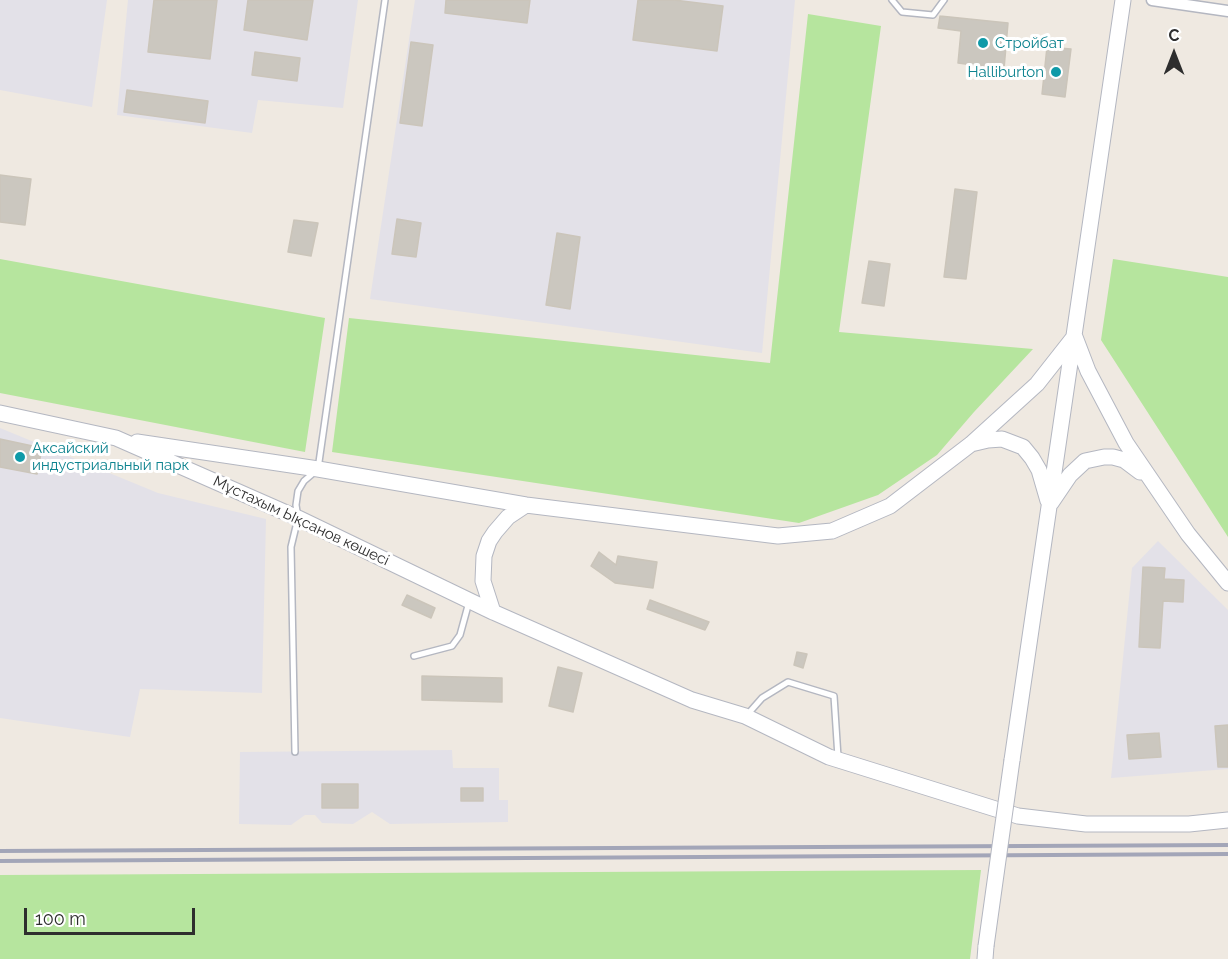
<!DOCTYPE html>
<html>
<head>
<meta charset="utf-8">
<style>
	body { margin:0 }
	#map { position:relative; width:1228px; height:959px; overflow:hidden; background:#efe9e1; font-family:Raleway,sans-serif }
	canvas { display:block }
	.north { position:absolute; left:1144px; top:24px; width:60px; height:60px; -webkit-text-stroke:4px #fff; paint-order:stroke; rotate:0deg; font-size:16px; font-weight:700; line-height:24px; text-align:center; color:#2e2e2e }
	.north::after { content:''; display:block; margin:auto; width:21px; height:27px; background:#2e2e2e; clip-path:polygon(50% 0,100% 100%,50% 72%,0 100%) }
	.scale { position:absolute; left:24px; top:908px; width:171px; height:27px; box-sizing:border-box; border:3px solid #2e2e2e; border-top:0; padding-left:8px; font-size:18px; line-height:21px; white-space:nowrap; color:#2e2e2e; -webkit-text-stroke:4px #fff; paint-order:stroke }
</style>
</head>
<body>
<div id="map">
<canvas width="1228" height="959"></canvas>
<div class="north">С</div>
<div class="scale">100 m</div>
</div>
<script>
const ctx = document.querySelector('canvas').getContext('2d');
ctx.lineJoin = 'round';
function fillPath(path, color) { ctx.fillStyle = color; ctx.fill(path, 'evenodd'); }
const toPath = rows => new Path2D(rows.map(r => 'M' + r).join(''));
function stroke(path, color, width, dash) { ctx.strokeStyle = color; ctx.lineWidth = width; ctx.lineCap = dash ? 'butt' : 'round'; ctx.setLineDash(dash || []); ctx.stroke(path); }
function write(font, color, halo, rows, align = 'center') {
  ctx.font = font + ' Raleway,sans-serif'; ctx.lineWidth = 6; ctx.setLineDash([]); ctx.textBaseline = 'middle'; ctx.strokeStyle = halo; ctx.fillStyle = color; for (const [text, x, y, turn = 0] of rows) {
    ctx.save(); ctx.translate(x, y); ctx.rotate((+turn || 0) * Math.PI / 180); ctx.textAlign = isNaN(turn) ? turn : align; if (halo) ctx.strokeText(text, 0, 0); ctx.fillText(text, 0, 0); ctx.restore();
  }
}
const industrial = toPath([
	[0,0,107,0,92,107,0,90],
	[128,0,358,0,343,108,258,100,252,133,117,115],
	[415,0,795,0,762,353,370,299],
	[0,428,158,493,266,519,262,693,140,689,130,737,0,718],
	[1158,541,1228,610,1228,769,1111,778,1132,568],
	[452,750,453,768,499,768,499,800,508,800,508,822,390,824,372,812,353,824,322,823,315,815,305,815,291,825,239,824,240,752]
]);
const green = toPath([
	[808,14,881,26,839,332,1033,349,974,412,937,455,878,495,799,523,332,452,349,318,770,363],
	[0,259,325,318,305,452,0,393],
	[1113,259,1228,277,1228,537,1101,340],
	[981,870,970,959,0,959,0,875]
]);
const building = toPath([
	[154,0,217,0,210,59,148,52,154,0],
	[248,0,313,0,307,40,244,30,248,0],
	[446,0,530,0,527,23,445,13,446,0],
	[638,0,674,0,723,6,717,51,633,40,638,0],
	[940,16,1008,23,1004,69,958,63,961,31,938,28,940,16],
	[411,42,433,45,422,126,400,123,411,42],
	[1047,47,1071,49,1065,97,1042,94,1047,47],
	[255,52,300,58,297,81,252,75,255,52],
	[127,90,208,101,205,123,124,112,127,90],
	[0,175,31,179,25,225,0,222,0,175],
	[955,189,977,192,966,279,944,277,955,189],
	[397,219,421,223,416,257,392,254,397,219],
	[294,220,318,223,311,256,288,252,294,220],
	[557,233,580,237,570,309,546,305,557,233],
	[869,261,890,264,884,306,862,303,869,261],
	[0,439,42,448,37,474,0,467,0,439],
	[599,552,616,565,618,556,657,562,653,588,615,583,591,566,599,552],
	[1143,567,1165,568,1164,579,1184,580,1183,602,1163,601,1160,648,1139,647,1143,567],
	[407,595,435,608,431,618,402,605,407,595],
	[650,600,709,622,705,630,647,609,650,600],
	[797,652,807,654,803,668,794,665,797,652],
	[558,667,582,673,573,712,549,706,558,667],
	[422,676,502,678,502,702,422,700,422,676],
	[1228,725,1228,767,1218,767,1215,726,1228,725],
	[1159,733,1161,757,1129,759,1127,735,1159,733],
	[322,784,358,784,358,808,322,808,322,784],
	[461,788,483,788,483,801,461,801,461,788]
]);
const service = toPath([
	[892,0,902,12,933,15,944,0],
	[414,656,452,646,460,635,469,602],
	[747,715,762,698,788,682,834,696,838,757],
	[295,752,291,547,298,518,296,505,298,491,304,481,318,469,385,0]
]);
const minor = toPath([
	[1152,0,1228,11]
]);
const secondary = toPath([
	[1075,337,1088,371,1126,443,1188,534,1228,583],
	[0,413,116,438,298,518,493,612,692,700,745,716,829,757,1018,816,1086,824,1189,824,1228,820],
	[137,442,318,469,526,505,778,536,832,531,890,506,971,444,1037,384,1074,337],
	[971,444,988,440,1002,439,1023,447,1032,458,1039,470,1048,501],
	[1051,503,1070,475,1085,461,1104,457,1113,457,1124,460,1140,472],
	[493,612,483,581,484,556,489,541,495,532,508,517,526,505],
	[1012,760,1123,0],
	[985,959,986,946]
]);
const rail = toPath([
	[0,851,1228,845],
	[0,861,1228,854]
]);
const secondaryBridge = toPath([
	[986,946,1012,760]
]);
const markers = [
	[983,43,6,"#0f9aa8"],
	[1056,72,6,"#0f9aa8"],
	[20,457,6,"#0f9aa8"]
];
const cultureNames = [
	["Стройбат",995,43],
	["Halliburton",1044,72,"right"],
	["Аксайский",32,448],
	["индустриальный парк",32,465]
];
const streetNames = [
	["Мұстахым Ықсанов көшесі",301,521,25]
];
fillPath(industrial, '#e3e1e8');
fillPath(green, '#b6e59e');
fillPath(building, '#cbc7bf');
stroke(building, '#cbc5ba', 1.5);
stroke(service, '#b4b7c1', 8);
stroke(minor, '#b4b7c1', 13);
stroke(secondary, '#b4b7c1', 17);
stroke(service, '#fff', 5);
stroke(minor, '#fff', 10);
stroke(secondary, '#fff', 15);
stroke(rail, '#a3a6b8', 4);
stroke(secondaryBridge, '#b4b7c1', 17, []);
stroke(secondaryBridge, '#fff', 15);
for (const [x, y, r, color] of markers) { const dot = new Path2D(); dot.arc(x, y, r, 0, 2 * Math.PI); ctx.fillStyle = color; ctx.fill(dot); stroke(dot, '#fff', 2); }
write('15px', '#0d838f', '#fff', cultureNames, 'left');
write('15px', '#2e2e2e', '#fff', streetNames);
</script>
</body>
</html>
